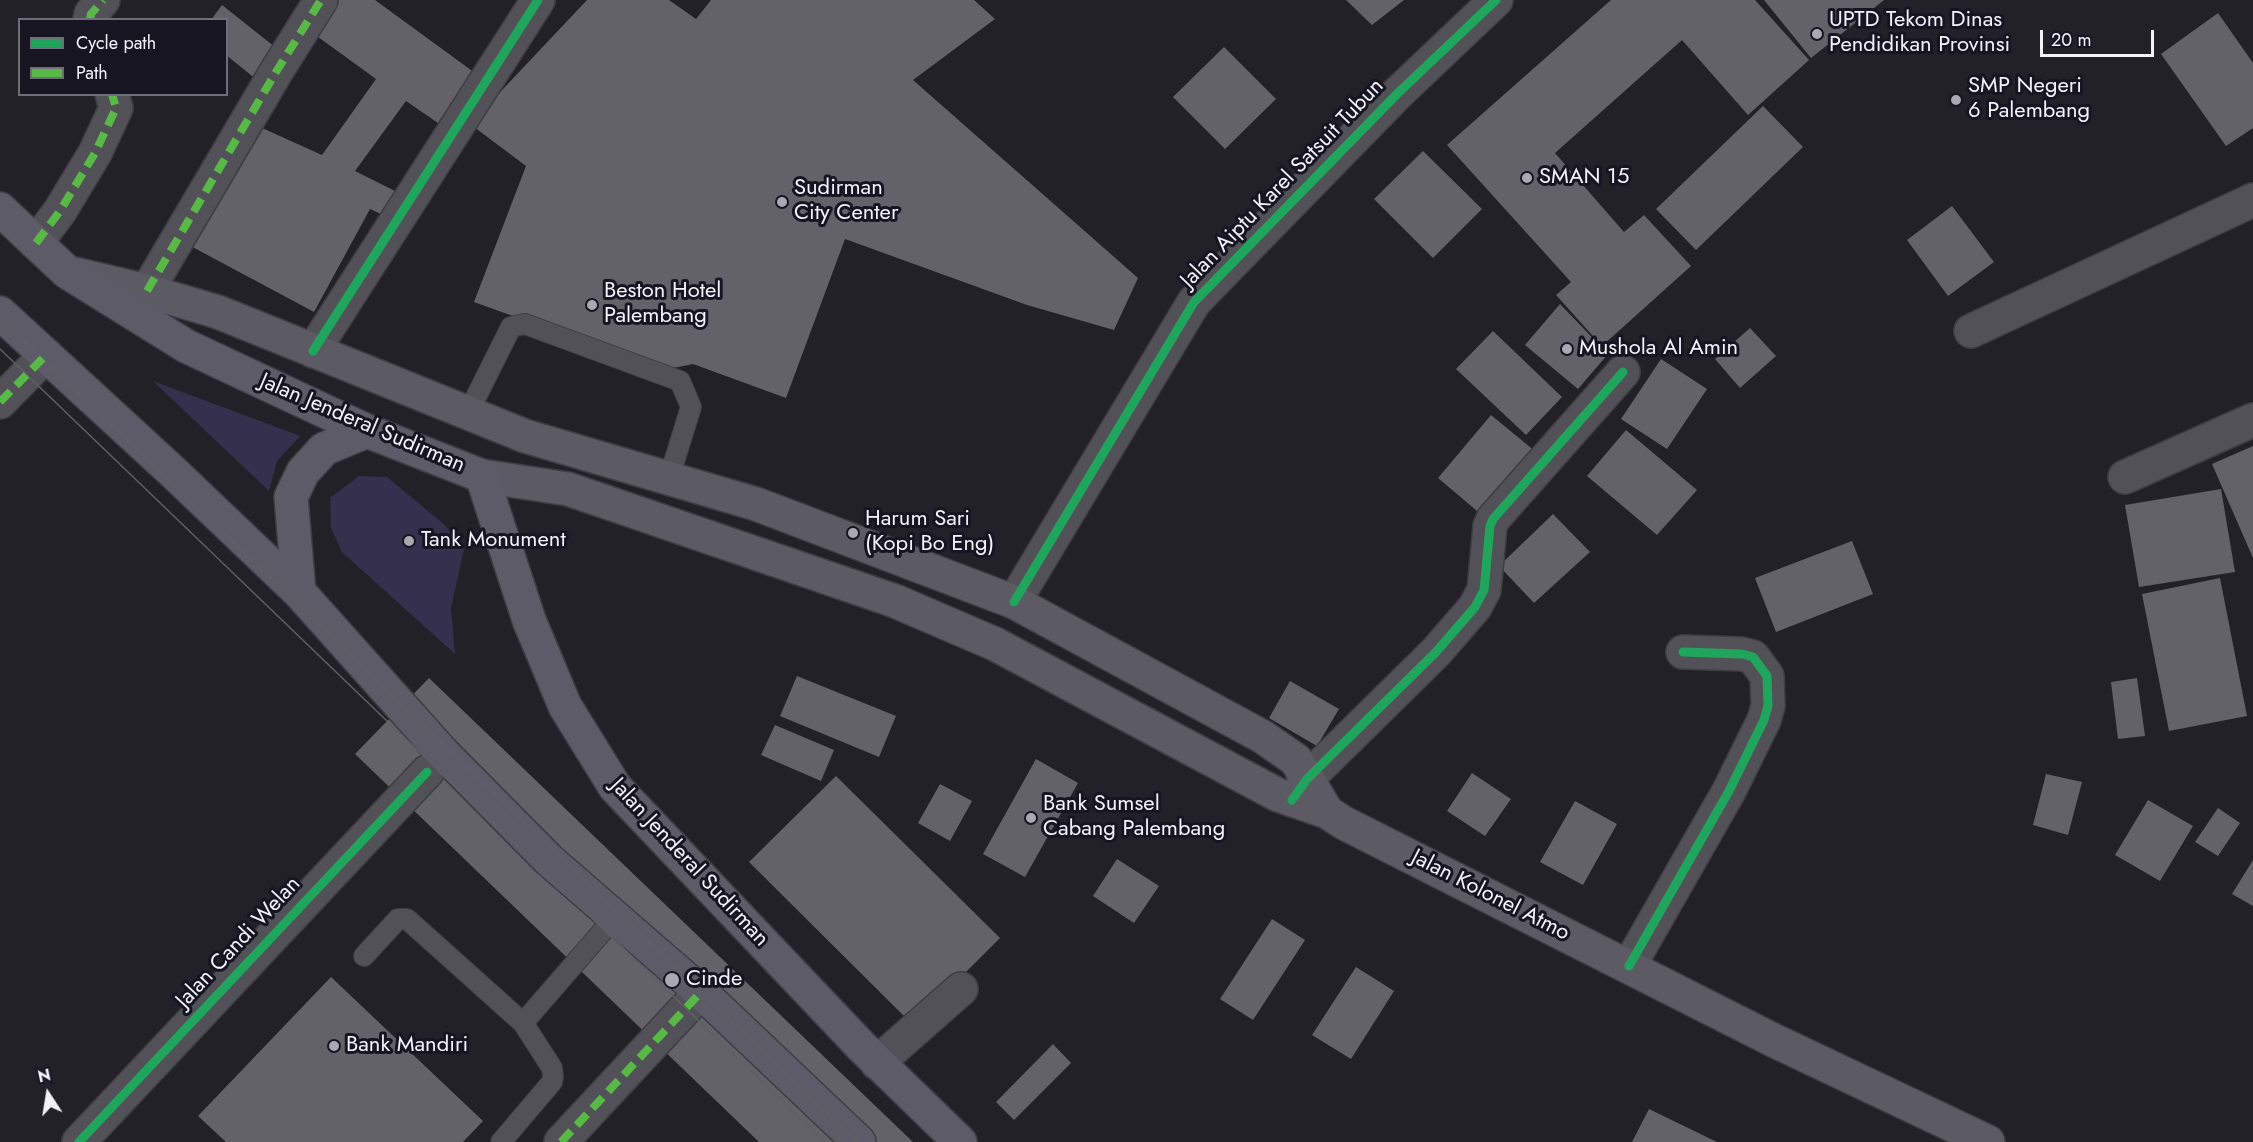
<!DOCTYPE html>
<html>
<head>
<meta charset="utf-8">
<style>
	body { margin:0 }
	#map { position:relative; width:2253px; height:1142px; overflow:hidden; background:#222128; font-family:Jost,sans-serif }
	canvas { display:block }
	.legend { position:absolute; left:18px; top:18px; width:210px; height:78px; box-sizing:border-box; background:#161521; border:2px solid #6e6d78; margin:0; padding:8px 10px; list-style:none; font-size:18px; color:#f3f2fb }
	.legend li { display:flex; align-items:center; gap:12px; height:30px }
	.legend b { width:30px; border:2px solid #6e6d78 }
	.north { position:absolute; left:18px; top:1064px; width:60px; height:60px; -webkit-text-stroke:4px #161521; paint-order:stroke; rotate:348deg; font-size:16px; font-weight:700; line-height:24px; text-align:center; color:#f3f2fb }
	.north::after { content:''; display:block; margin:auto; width:21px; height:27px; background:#f3f2fb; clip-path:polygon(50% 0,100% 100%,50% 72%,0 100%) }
	.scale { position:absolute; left:2040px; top:30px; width:114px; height:27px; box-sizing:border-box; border:3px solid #f3f2fb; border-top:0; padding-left:8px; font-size:18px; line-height:21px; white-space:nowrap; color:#f3f2fb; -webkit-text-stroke:4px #161521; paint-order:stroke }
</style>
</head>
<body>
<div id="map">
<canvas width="2253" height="1142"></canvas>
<ul class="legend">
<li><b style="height:8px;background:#20a55d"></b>Cycle path</li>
<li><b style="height:8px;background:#58b947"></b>Path</li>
</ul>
<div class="north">N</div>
<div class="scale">20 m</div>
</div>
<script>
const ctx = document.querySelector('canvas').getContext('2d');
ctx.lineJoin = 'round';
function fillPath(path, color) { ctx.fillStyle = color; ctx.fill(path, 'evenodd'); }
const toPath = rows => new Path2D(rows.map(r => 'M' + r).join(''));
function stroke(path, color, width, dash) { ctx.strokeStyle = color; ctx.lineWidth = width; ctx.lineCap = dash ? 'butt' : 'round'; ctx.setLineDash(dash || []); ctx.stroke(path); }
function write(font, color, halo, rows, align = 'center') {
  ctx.font = font + ' Jost,sans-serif'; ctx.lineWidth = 6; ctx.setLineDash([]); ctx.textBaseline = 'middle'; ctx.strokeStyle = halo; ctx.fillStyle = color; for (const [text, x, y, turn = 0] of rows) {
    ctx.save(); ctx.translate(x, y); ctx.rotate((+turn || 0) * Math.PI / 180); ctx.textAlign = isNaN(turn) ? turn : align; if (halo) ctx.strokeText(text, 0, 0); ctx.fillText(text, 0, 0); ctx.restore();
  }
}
const green = toPath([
	[153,381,300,436,277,461,269,491],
	[359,476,387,477,445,525,464,549,451,608,455,654,342,552,331,528,330,498]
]);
const building = toPath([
	[339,0,375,0,475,73,438,123,406,101,355,171,397,192,385,216,370,209,314,312,185,243,251,123,322,155,376,79,314,34],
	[587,0,669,0,696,19,711,0,974,0,995,19,913,80,1138,278,1114,330,1027,305,845,239,786,398,693,364,663,370,474,302,526,166,470,124],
	[1346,0,1404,0,1372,25],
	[1611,0,1755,0,1809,60,1748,115,1682,40,1555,153,1624,232,1644,215,1691,266,1602,346,1556,295,1571,282,1447,145],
	[1764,0,1884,0,1811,58],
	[222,5,280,51,257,80,226,55,226,20,211,20],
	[2218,13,2253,63,2253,128,2226,146,2161,54],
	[1224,47,1276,99,1225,149,1173,97],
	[1763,106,1803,147,1696,250,1656,209],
	[1423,151,1482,209,1433,258,1374,199],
	[1952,206,1994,262,1948,296,1907,240],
	[1560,304,1608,354,1578,389,1525,345],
	[1750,328,1776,356,1740,388,1715,359],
	[1493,331,1562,397,1526,435,1456,369],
	[1661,359,1707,389,1667,449,1621,419],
	[1491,415,1536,452,1483,516,1438,478],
	[1626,430,1697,490,1657,535,1587,476],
	[2253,446,2253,558,2212,464],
	[2221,489,2235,572,2139,587,2125,505],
	[1553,514,1590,552,1534,603,1499,566],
	[1852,541,1873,594,1776,632,1755,578],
	[2220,578,2247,716,2169,731,2142,594],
	[797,676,896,716,879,757,780,716],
	[429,678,913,1142,759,1142,355,754],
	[2137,678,2145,736,2118,739,2111,682],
	[1290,681,1339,709,1317,746,1269,718],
	[775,725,834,750,821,781,761,755],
	[1036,759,1078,783,1025,877,983,854],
	[1472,773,1511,799,1485,836,1447,811],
	[2046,774,2082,782,2068,835,2033,825],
	[836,776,1000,938,913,1025,749,862],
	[940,784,972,801,950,841,918,823],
	[2148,800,2193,826,2160,881,2115,855],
	[1575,801,1617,824,1583,885,1540,862],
	[2218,808,2240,823,2218,856,2195,842],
	[1117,859,1159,886,1134,923,1093,896],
	[2253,860,2253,906,2232,894],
	[1272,919,1305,940,1253,1020,1220,999],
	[1356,967,1394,991,1351,1059,1312,1035],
	[331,977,483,1121,463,1142,226,1142,198,1116],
	[1053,1044,1071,1063,1014,1120,996,1102],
	[1649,1109,1717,1142,1632,1142]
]);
const lane = toPath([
	[468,413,511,327,525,324,680,381,691,407,669,478],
	[364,956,398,919,407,919,523,1023],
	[501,1142,552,1082,553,1077,552,1068,523,1023,615,917]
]);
const street = toPath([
	[90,20,91,14,103,0],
	[36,243,60,211,95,153,116,108,112,94],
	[147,291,276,72,321,0],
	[1971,331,2253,200],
	[313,351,538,0],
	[0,402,46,355],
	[2125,477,2253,420],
	[1014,602,1194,302,1397,94,1496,0],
	[1292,800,1307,779,1436,652,1475,607,1484,590,1490,526,1493,519,1623,372],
	[1629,966,1729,791,1764,720,1768,706,1767,676,1753,657,1742,654,1683,652],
	[877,1063,961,989],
	[79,1142,427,772],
	[561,1142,701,992]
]);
const secondary = toPath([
	[75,274,147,291,218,312,525,436,756,504,1014,602,1263,737,1296,760,1327,812],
	[482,476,568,489,895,601,995,644,1278,795,1327,812,1344,823,1773,1040,1988,1142]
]);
const highway = toPath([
	[0,209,67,272,186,346,367,431,482,476,529,620,565,706,615,787,862,1047,960,1142],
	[0,313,173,472,299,592,444,754,549,860,701,992,859,1142],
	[299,592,291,497,303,472,324,449,367,431]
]);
const tram = toPath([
	[0,318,857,1142],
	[0,349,825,1142]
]);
const quiet = toPath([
	[90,20,91,14,103,0],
	[36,243,60,211,95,153,116,108,112,94],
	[147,291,276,72,321,0],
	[0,402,46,355],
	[561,1142,701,992]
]);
const cycleway = toPath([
	[313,351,538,0],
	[1014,602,1194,302,1397,94,1496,0],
	[1292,800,1307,779,1436,652,1475,607,1484,590,1490,526,1493,519,1623,372],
	[1629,966,1729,791,1764,720,1768,706,1767,676,1753,657,1742,654,1683,652],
	[79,1142,427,772]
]);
const markers = [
	[1817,34,6,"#aaa9b1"],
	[1956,100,6,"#aaa9b1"],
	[1527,178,6,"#aaa9b1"],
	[782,202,6,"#aaa9b1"],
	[592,305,6,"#aaa9b1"],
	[1567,349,6,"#aaa9b1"],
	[853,533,6,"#aaa9b1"],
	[409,541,6,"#aaa9b1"],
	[1031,818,6,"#aaa9b1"],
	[672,980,8,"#aaa9b1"],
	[334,1046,6,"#aaa9b1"]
];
const poiNames = [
	["UPTD Tekom Dinas",1829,21],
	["Pendidikan Provinsi",1829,46],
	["SMP Negeri",1968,87],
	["6 Palembang",1968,112],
	["SMAN 15",1539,178],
	["Sudirman",794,189],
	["City Center",794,214],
	["Beston Hotel",604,292],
	["Palembang",604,317],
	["Mushola Al Amin",1579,349],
	["Harum Sari",865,520],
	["(Kopi Bo Eng)",865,545],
	["Tank Monument",421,541],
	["Bank Sumsel",1043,805],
	["Cabang Palembang",1043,830],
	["Cinde",686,980],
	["Bank Mandiri",346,1046]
];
const streetNames = [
	["Jalan Aiptu Karel Satsuit Tubun",1283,184,-46],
	["Jalan Jenderal Sudirman",362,424,23],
	["Jalan Jenderal Sudirman",689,863,47],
	["Jalan Kolonel Atmo",1490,896,27],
	["Jalan Candi Welan",239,943,-47]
];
fillPath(green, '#34304e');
fillPath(building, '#636268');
stroke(lane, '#3e3d42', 22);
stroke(street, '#3e3d42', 36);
stroke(secondary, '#3e3d42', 36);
stroke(highway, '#3e3d42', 36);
stroke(lane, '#525157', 20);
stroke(street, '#525157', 33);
stroke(secondary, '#5c5b64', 33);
stroke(highway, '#5d5b68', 33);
stroke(tram, '#605f64', 1.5);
stroke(quiet, '#58b947', 8, [15, 8]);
stroke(cycleway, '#20a55d', 9);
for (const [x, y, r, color] of markers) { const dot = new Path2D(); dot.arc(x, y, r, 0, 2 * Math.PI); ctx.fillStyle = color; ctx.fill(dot); stroke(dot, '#161521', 2); }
write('22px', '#f3f2fb', '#161521', poiNames, 'left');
write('22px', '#f3f2fb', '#161521', streetNames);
</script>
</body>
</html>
